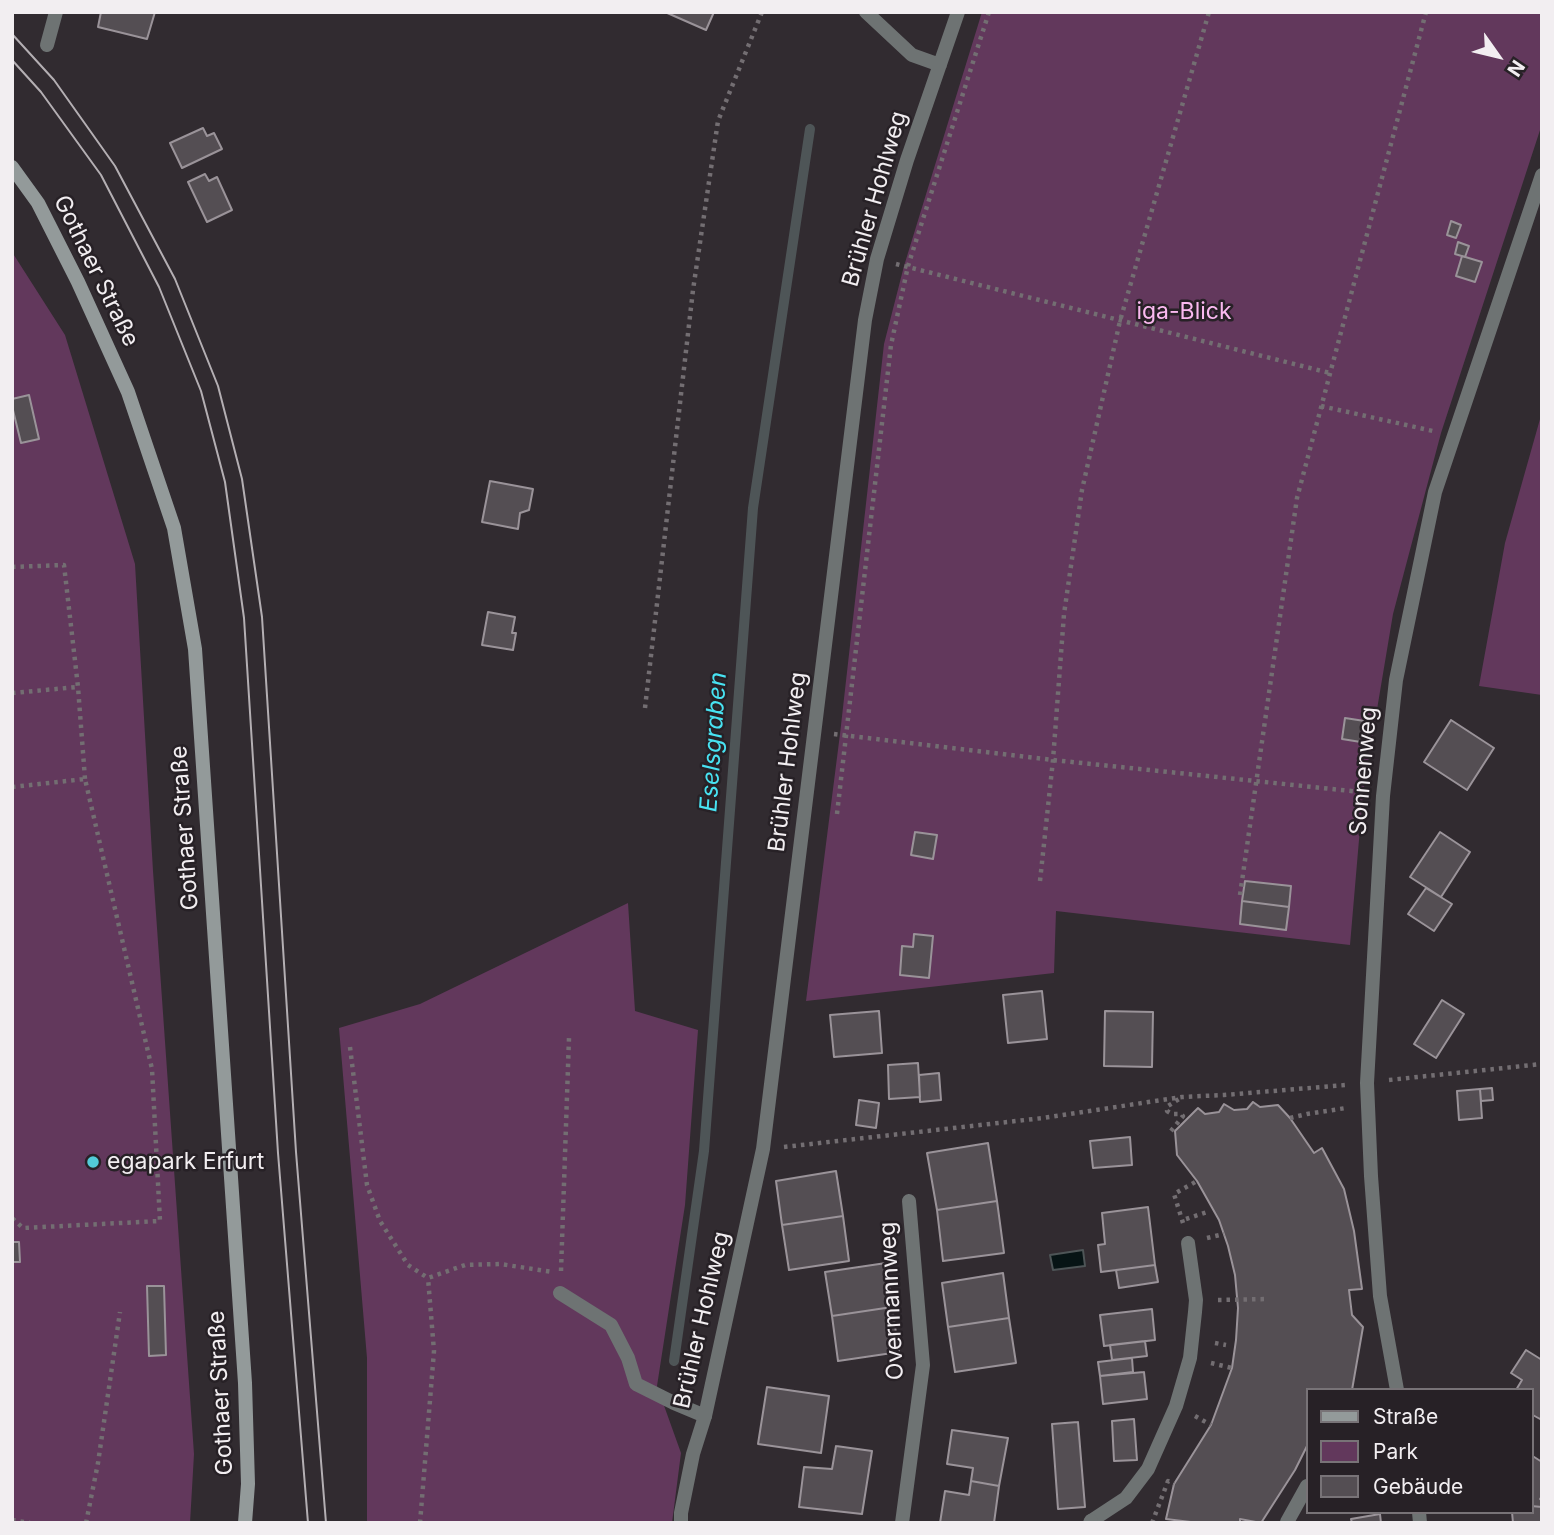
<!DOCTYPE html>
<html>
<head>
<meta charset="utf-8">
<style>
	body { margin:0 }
	#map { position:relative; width:1554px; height:1535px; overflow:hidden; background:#312b30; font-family:Inter,sans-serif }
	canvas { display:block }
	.frame { position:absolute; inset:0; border:14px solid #f2eef1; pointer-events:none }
	.legend { position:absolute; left:1306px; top:1388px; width:228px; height:126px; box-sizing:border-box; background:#272126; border:2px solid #787377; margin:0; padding:9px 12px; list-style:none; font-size:21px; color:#f2eef1 }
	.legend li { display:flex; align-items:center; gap:14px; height:35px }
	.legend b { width:35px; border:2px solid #787377 }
	.north { position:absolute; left:1463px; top:21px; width:70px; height:70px; -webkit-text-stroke:5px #272126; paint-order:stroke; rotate:124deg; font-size:19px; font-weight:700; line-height:28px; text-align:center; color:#f2eef1 }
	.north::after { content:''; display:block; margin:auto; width:24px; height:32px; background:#f2eef1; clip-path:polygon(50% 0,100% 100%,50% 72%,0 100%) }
</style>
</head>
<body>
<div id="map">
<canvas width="1554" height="1535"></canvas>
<div class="frame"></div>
<ul class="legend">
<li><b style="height:9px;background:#939a9a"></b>Straße</li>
<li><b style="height:19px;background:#62385c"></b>Park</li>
<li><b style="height:19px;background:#544e53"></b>Gebäude</li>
</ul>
<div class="north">N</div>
</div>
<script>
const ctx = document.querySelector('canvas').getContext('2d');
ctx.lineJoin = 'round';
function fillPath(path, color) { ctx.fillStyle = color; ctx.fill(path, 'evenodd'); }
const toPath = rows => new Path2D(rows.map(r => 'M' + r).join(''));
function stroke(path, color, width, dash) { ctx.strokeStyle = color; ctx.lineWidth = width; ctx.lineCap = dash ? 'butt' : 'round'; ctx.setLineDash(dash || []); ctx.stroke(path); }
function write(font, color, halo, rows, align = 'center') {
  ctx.font = font + ' Inter,sans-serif'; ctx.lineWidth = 5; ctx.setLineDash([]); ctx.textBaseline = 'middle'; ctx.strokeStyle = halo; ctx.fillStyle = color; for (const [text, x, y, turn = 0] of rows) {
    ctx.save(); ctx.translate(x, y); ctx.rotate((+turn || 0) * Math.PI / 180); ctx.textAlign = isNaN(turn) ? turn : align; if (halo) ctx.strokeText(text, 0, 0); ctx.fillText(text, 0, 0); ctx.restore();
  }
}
const green = toPath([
	[982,12,1542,12,1542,124,1441,433,1393,614,1363,793,1350,945,1056,911,1054,973,806,1001,840,734,884,344,904,266],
	[12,252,65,335,135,564,153,871,194,1454,190,1523,12,1523],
	[1542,412,1542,695,1479,686,1505,543],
	[628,903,635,1011,698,1030,685,1205,657,1386,681,1453,672,1523,367,1523,367,1358,339,1028,420,1004]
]);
const water = toPath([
	[1083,1250,1085,1266,1053,1270,1050,1255,1083,1250]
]);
const stream = toPath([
	[674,1361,704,1151,753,508,810,129]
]);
const building = toPath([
	[101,12,155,12,147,39,98,27,101,12],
	[665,12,714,12,706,30,665,12],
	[203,128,207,136,214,133,222,149,182,168,170,143,203,128],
	[205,174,209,181,217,177,232,210,207,222,188,182,205,174],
	[1451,221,1461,225,1456,238,1447,235,1451,221],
	[1458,242,1469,246,1465,257,1455,254,1458,242],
	[1462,256,1482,262,1475,282,1456,276,1462,256],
	[29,395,39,439,21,443,12,406,12,399,29,395],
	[490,481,533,489,529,510,520,513,518,529,482,522,490,481],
	[488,612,515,617,512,633,516,633,513,650,482,645,488,612],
	[1345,718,1371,722,1367,743,1342,739,1345,718],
	[1451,720,1494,748,1467,790,1424,762,1451,720],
	[915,832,937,835,933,859,911,855,915,832],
	[1440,832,1470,852,1441,897,1410,877,1440,832],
	[1245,881,1291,886,1289,907,1242,901,1245,881],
	[1426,888,1452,904,1434,931,1408,914,1426,888],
	[1242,901,1289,907,1286,930,1240,924,1242,901],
	[914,934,933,936,929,978,900,975,902,946,913,947,914,934],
	[1042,991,1047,1039,1008,1043,1003,995,1042,991],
	[1442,1000,1464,1014,1436,1058,1414,1044,1442,1000],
	[879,1011,882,1053,834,1057,830,1015,879,1011],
	[1105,1011,1153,1012,1152,1067,1104,1066,1105,1011],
	[918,1063,920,1097,889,1099,888,1065,918,1063],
	[939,1073,941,1100,920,1102,919,1075,939,1073],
	[1492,1088,1493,1100,1481,1101,1480,1089,1492,1088],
	[1480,1089,1482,1118,1459,1120,1457,1091,1480,1089],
	[859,1100,879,1103,876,1128,856,1125,859,1100],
	[1253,1102,1260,1107,1278,1105,1290,1118,1314,1153,1322,1148,1344,1189,1354,1231,1362,1289,1349,1290,1352,1315,1363,1327,1352,1390,1307,1390,1307,1446,1295,1470,1261,1523,1240,1519,1240,1523,1199,1523,1166,1519,1174,1484,1211,1425,1232,1368,1236,1340,1238,1308,1235,1275,1228,1246,1219,1220,1197,1181,1177,1155,1175,1131,1198,1108,1205,1114,1219,1112,1224,1104,1234,1110,1247,1109,1253,1102],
	[1130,1137,1132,1165,1093,1168,1090,1141,1130,1137],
	[988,1143,997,1201,937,1210,927,1153,988,1143],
	[836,1171,843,1216,782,1225,776,1181,836,1171],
	[997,1201,1004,1253,943,1261,937,1210,997,1201],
	[1148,1207,1155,1265,1101,1272,1098,1245,1105,1244,1102,1213,1148,1207],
	[843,1216,849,1261,789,1270,782,1225,843,1216],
	[12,1242,19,1242,20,1262,12,1262,12,1242],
	[886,1263,892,1307,832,1316,825,1272,886,1263],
	[1155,1265,1158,1282,1119,1288,1116,1270,1155,1265],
	[1003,1273,1009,1318,948,1327,942,1283,1003,1273],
	[147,1286,164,1286,166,1355,149,1356,147,1286],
	[892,1307,899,1352,838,1361,832,1316,892,1307],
	[1152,1309,1155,1340,1104,1346,1100,1315,1152,1309],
	[1009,1318,1016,1363,955,1372,948,1327,1009,1318],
	[1145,1341,1147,1356,1112,1360,1110,1345,1145,1341],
	[1526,1350,1542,1360,1542,1417,1540,1419,1531,1414,1531,1390,1516,1390,1522,1380,1511,1373,1526,1350],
	[1132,1358,1133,1372,1100,1376,1098,1362,1132,1358],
	[1144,1372,1147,1399,1103,1404,1100,1376,1144,1372],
	[767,1387,829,1396,821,1453,758,1444,767,1387],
	[1134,1419,1137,1460,1114,1461,1112,1421,1134,1419],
	[1078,1422,1085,1507,1058,1509,1052,1424,1078,1422],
	[952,1430,1008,1438,999,1486,971,1481,973,1468,947,1464,952,1430],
	[836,1446,872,1451,862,1514,799,1507,804,1467,832,1469,836,1446],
	[1531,1455,1542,1462,1542,1496,1540,1499,1542,1500,1542,1507,1531,1506,1531,1455],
	[971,1481,999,1486,994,1523,940,1523,945,1491,969,1495,971,1481],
	[1531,1506,1542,1507,1542,1523,1513,1523,1512,1512,1531,1512,1531,1506],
	[1380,1514,1381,1523,1352,1523,1351,1519,1380,1514]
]);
const path = toPath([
	[896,264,1330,373],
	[1321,406,1433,431],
	[12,567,64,565,78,687,85,779],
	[12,693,78,687],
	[645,708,693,290,718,121,762,12],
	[834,734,1053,760,1361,792],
	[12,787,85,779,152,1069,160,1221,23,1228,12,1218],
	[837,814,891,345,908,266,989,12],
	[1040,881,1053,760,1064,614,1082,490,1120,321,1209,12],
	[1240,895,1297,498,1426,12],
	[350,1047,367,1185,380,1221,408,1265,428,1278,465,1265,500,1264,553,1272],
	[1389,1080,1542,1064],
	[1290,1118,1307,1114,1346,1108],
	[1171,1131,1183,1116,1181,1114,1172,1114,1167,1111,1168,1106,1179,1099],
	[784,1147,1043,1118,1182,1097,1224,1095,1346,1085],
	[1186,1219,1207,1212],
	[1183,1223,1174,1194,1197,1181],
	[1207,1238,1224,1234],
	[561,1271,569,1038],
	[1218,1300,1269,1299],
	[1215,1343,1226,1345],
	[1211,1363,1232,1368],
	[1195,1416,1211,1425],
	[12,1520,30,1523],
	[86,1523,98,1463,120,1312],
	[420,1523,434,1351,428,1278],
	[1152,1523,1168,1481,1174,1484]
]);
const lane = toPath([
	[560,1293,611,1325,628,1358,636,1384,674,1403,705,1416],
	[1091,1521,1126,1498,1148,1469,1176,1406,1190,1358,1195,1312,1196,1300,1188,1243],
	[1287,1522,1307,1486]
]);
const street = toPath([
	[866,12,912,55,940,65],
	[47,45,56,12],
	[1397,1390,1380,1296,1371,1176,1367,1083,1383,796,1396,680,1435,492,1542,175],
	[1419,1512,1420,1523],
	[681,1523,681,1513,693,1454,705,1416,763,1149,865,320,877,259,907,160,958,12],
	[902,1523,923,1365,909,1201],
	[1090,1523,1091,1521]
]);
const secondary = toPath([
	[12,167,38,203,78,282,128,392,174,528,195,649,245,1383,248,1484,245,1523]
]);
const tram = toPath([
	[12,34,54,80,115,166,175,279,218,386,242,479,262,617,296,1152,326,1523],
	[12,60,41,92,101,175,159,287,201,391,225,482,244,618,278,1153,308,1523]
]);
const markers = [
	[93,1162,7,"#52cbd8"]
];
const streetNames = [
	["Brühler Hohlweg",875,199,-74],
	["Gothaer Straße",96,271,64],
	["Brühler Hohlweg",788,762,-83],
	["Sonnenweg",1364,771,-85],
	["Gothaer Straße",185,828,-94],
	["Overmannweg",892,1301,-93],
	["Brühler Hohlweg",702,1320,-77],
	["Gothaer Straße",221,1393,-93]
];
const parkNames = [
	["iga-Blick",1184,312]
];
const poiNames = [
	["egapark Erfurt",107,1162]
];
const waterNames = [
	["Eselsgraben",714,742,-86]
];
fillPath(green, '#62385c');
fillPath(water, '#071415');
stroke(water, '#4e5557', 2);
stroke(stream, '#4e5557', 10);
fillPath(building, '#544e53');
stroke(building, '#9a9399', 2);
stroke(path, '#736e72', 4.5, [3.5, 5]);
stroke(lane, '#6e7373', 14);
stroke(street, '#6e7373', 14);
stroke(secondary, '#939a9a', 14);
stroke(tram, '#b4afb3', 2);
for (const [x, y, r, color] of markers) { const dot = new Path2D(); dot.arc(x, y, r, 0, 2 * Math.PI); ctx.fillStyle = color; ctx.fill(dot); stroke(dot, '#272126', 2.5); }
write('23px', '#f2eef1', '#272126', streetNames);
write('23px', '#fab9f0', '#272126', parkNames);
write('23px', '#f2eef1', '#272126', poiNames, 'left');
write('italic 24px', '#48e3f2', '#272126', waterNames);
</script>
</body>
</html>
